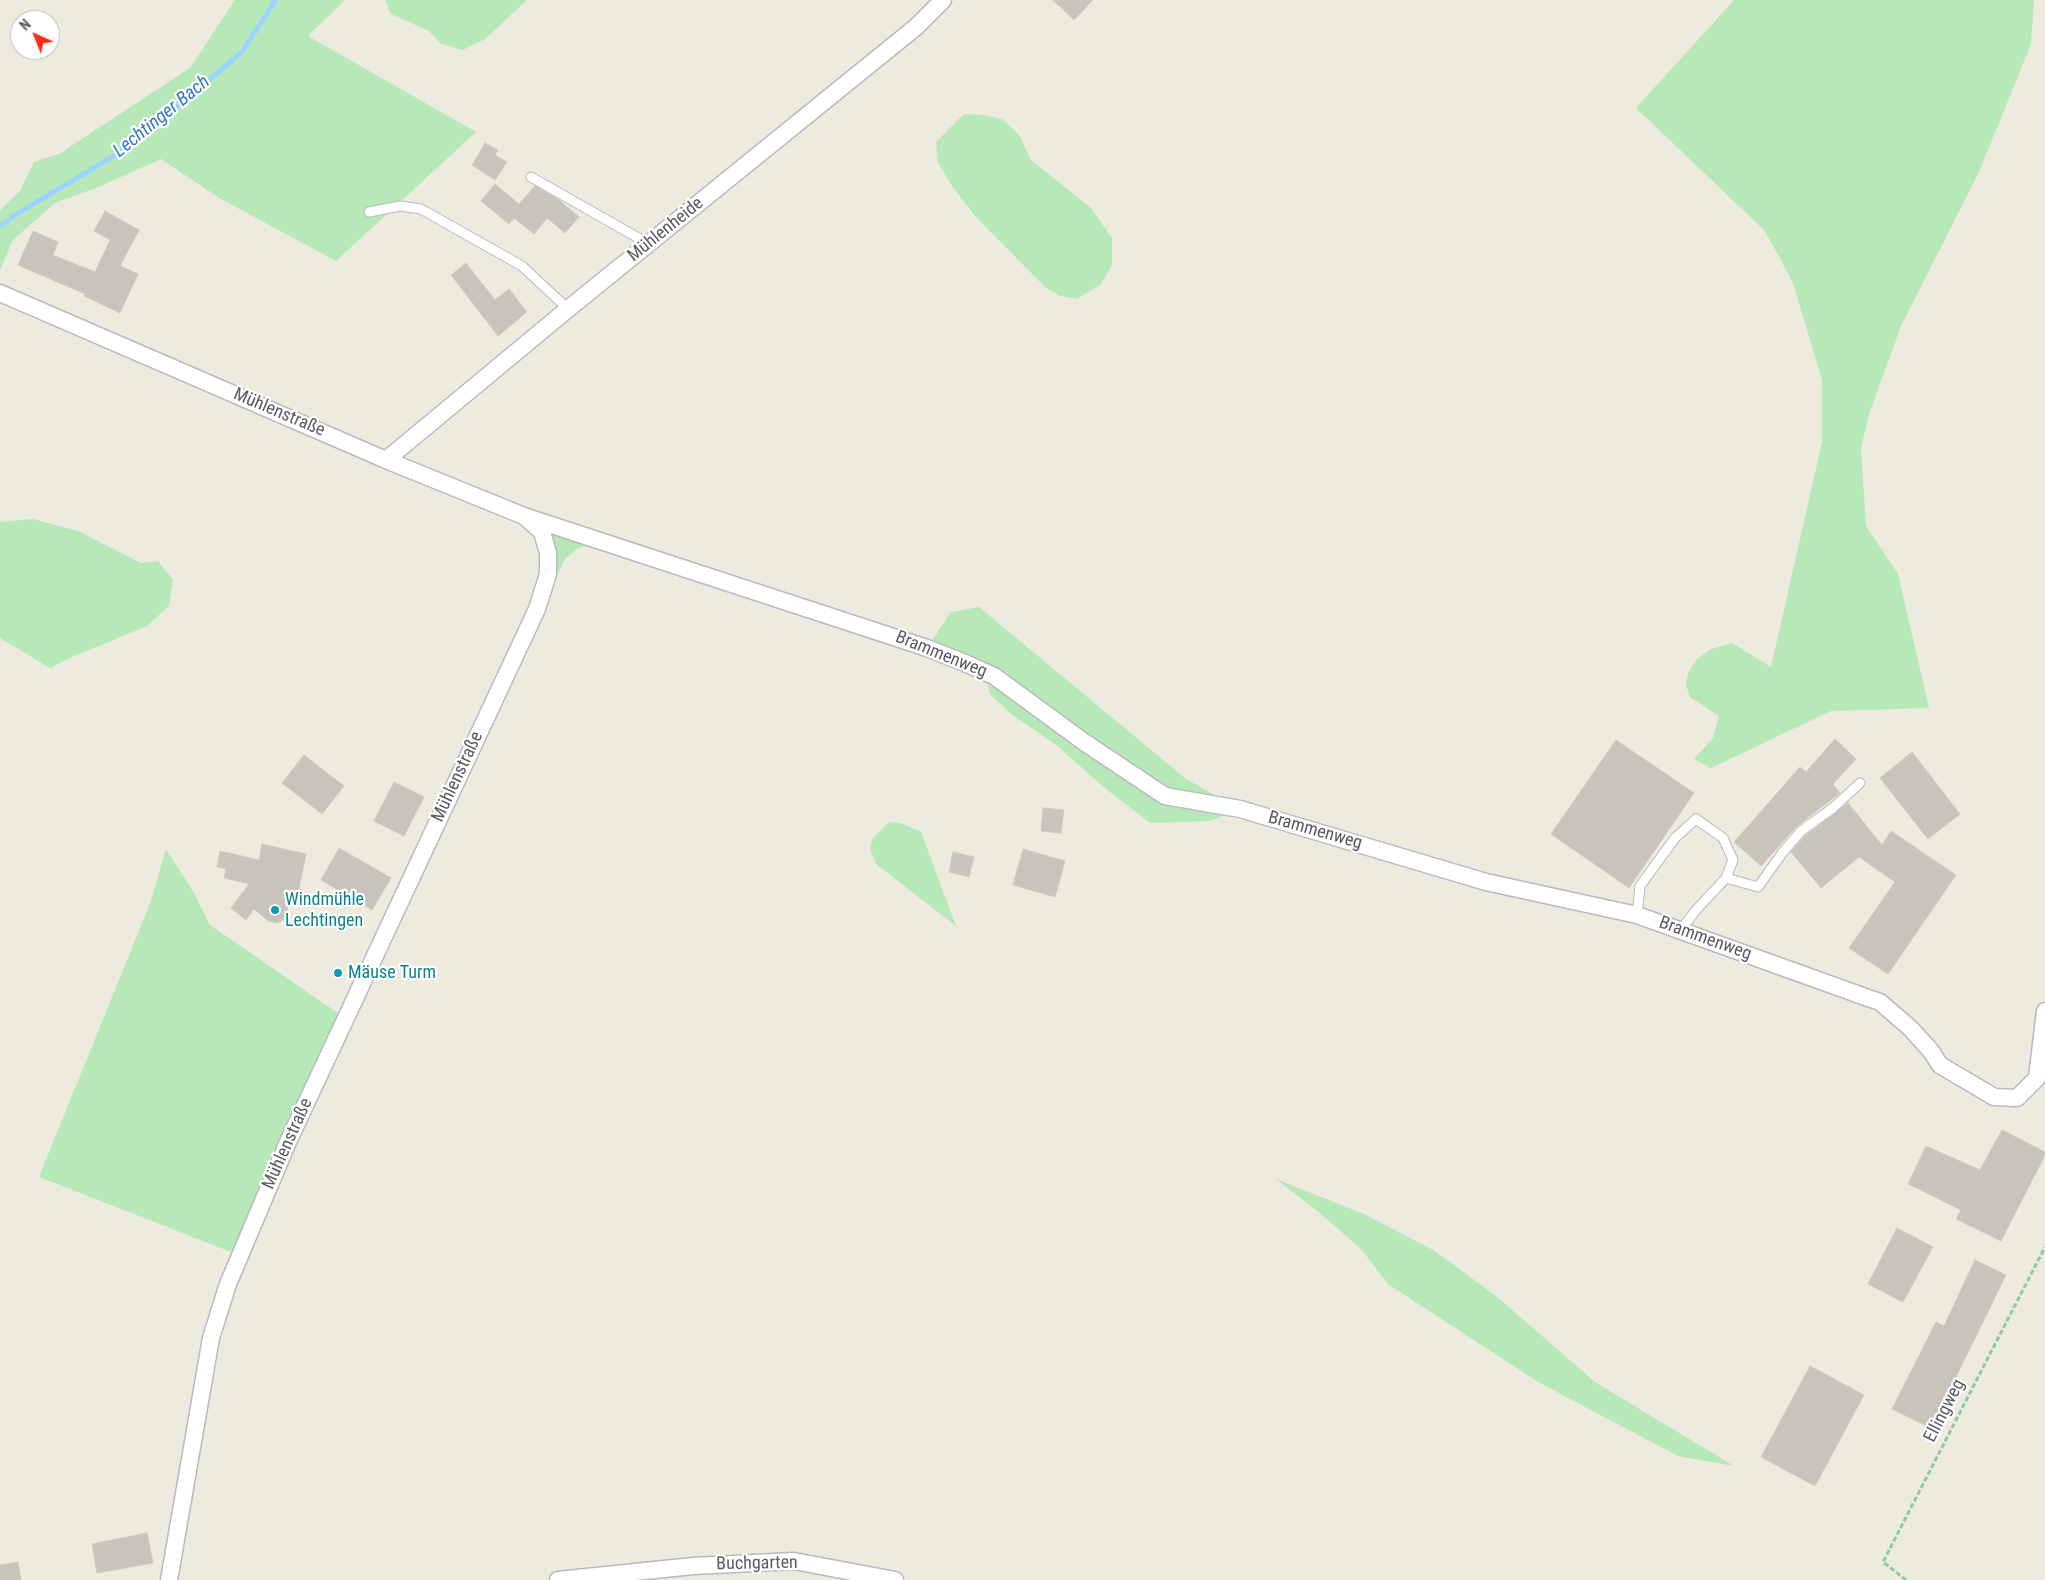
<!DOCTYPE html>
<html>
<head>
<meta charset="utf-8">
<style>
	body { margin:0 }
	#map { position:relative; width:2045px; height:1580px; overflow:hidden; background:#edeade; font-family:"Roboto Condensed",sans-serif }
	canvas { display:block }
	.north { position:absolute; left:10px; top:10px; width:50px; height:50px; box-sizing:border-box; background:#fff; border:1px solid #bcbec0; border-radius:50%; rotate:316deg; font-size:14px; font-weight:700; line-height:20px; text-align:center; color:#585c62 }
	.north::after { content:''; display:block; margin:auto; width:18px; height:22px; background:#fb2b16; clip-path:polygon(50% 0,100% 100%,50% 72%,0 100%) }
</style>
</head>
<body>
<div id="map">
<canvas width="2045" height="1580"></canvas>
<div class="north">N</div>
</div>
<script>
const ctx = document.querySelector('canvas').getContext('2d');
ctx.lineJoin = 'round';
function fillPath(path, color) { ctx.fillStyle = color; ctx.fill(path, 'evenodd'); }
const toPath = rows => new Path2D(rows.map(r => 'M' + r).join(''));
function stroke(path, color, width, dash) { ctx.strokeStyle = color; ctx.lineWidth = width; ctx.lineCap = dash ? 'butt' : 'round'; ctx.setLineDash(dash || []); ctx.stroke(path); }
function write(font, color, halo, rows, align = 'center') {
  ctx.font = font + ' "Roboto Condensed",sans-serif'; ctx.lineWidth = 4.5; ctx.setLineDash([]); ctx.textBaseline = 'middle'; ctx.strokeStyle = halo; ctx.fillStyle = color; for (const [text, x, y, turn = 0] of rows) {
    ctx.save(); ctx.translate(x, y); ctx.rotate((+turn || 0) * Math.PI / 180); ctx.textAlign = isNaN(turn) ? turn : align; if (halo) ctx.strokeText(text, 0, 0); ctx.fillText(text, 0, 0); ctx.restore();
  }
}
const green = toPath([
	[235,0,345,0,308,36,476,132,336,261,221,199,161,159,96,188,55,203,13,240,0,270,0,210,20,191,34,162,59,154,190,68],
	[385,0,527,0,485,39,463,50,441,44,429,31,391,14],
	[1734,0,2034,0,2031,44,1979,172,1901,326,1869,414,1861,448,1866,526,1898,574,1929,708,1831,711,1711,768,1694,759,1713,738,1719,716,1690,697,1686,685,1688,673,1697,659,1711,649,1732,643,1771,667,1822,442,1822,380,1793,283,1765,231,1636,108],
	[964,114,985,115,1002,119,1020,136,1031,160,1091,208,1112,238,1112,265,1101,284,1077,299,1060,296,1046,288,975,216,952,186,938,162,936,142],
	[33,519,78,531,141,563,158,561,173,580,169,606,147,626,72,657,50,668,0,638,0,522],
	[542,532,597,541,577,549,566,558,537,609,548,574],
	[979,607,1186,779,1240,809,1210,821,1150,823,1106,789,1055,744,1011,714,990,694,985,672,927,648,951,612],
	[889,822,901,823,921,832,956,926,876,864,870,849,873,838],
	[166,849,193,891,210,925,345,1018,239,1255,39,1177,151,901],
	[1276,1179,1364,1214,1435,1251,1496,1296,1595,1382,1734,1466,1678,1456,1538,1382,1388,1284,1361,1249,1320,1213]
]);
const stream = toPath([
	[0,226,20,212,129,147,241,53,276,0]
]);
const building = toPath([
	[1053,0,1093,0,1074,20,1053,0],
	[485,143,498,150,495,155,507,162,495,180,472,165,485,143],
	[495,184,519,204,535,186,559,200,579,217,565,233,547,218,534,234,514,218,509,224,481,201,495,184],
	[105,211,139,230,120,266,138,274,120,313,84,296,85,294,18,265,33,231,58,242,53,255,95,272,110,240,94,231,105,211],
	[466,263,495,300,509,289,527,312,498,336,451,275,466,263],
	[1835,739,1856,759,1833,784,1840,793,1797,826,1761,866,1734,842,1800,767,1806,772,1835,739],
	[1616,740,1694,793,1629,888,1551,834,1616,740],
	[1912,752,1960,814,1928,839,1880,778,1912,752],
	[304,755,344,786,322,814,282,783,304,755],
	[394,782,424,797,404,836,374,821,394,782],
	[1848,803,1882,845,1891,831,1956,875,1888,974,1849,948,1895,882,1859,857,1821,888,1791,852,1805,836,1848,803],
	[1043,808,1064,810,1061,833,1041,831,1043,808],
	[262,844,306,854,298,894,288,892,287,915,285,919,277,923,268,921,254,909,246,920,231,908,249,884,224,878,226,869,217,867,220,851,259,860,262,844],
	[339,848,391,878,372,910,321,880,339,848],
	[1023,849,1065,861,1055,897,1013,885,1023,849],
	[953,852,974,857,969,877,949,872,953,852],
	[2002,1130,2045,1152,2045,1155,2001,1241,1956,1219,1961,1210,1908,1184,1926,1146,1980,1170,2002,1130],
	[1897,1228,1933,1247,1903,1302,1868,1284,1897,1228],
	[1975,1260,2006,1275,1931,1428,1892,1409,1936,1322,1944,1326,1975,1260],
	[1810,1366,1864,1395,1815,1486,1761,1457,1810,1366],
	[147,1533,153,1563,97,1573,92,1544,147,1533],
	[18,1562,21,1580,0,1580,0,1565,18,1562]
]);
const path = toPath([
	[1906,1580,1883,1562,2045,1247]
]);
const lane = toPath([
	[531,177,649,244],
	[369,212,400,206,421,209,522,266,568,309],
	[1726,878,1758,887,1783,852,1801,831,1833,808,1860,783],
	[1637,915,1640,886,1675,838,1696,819,1723,838,1733,860,1726,878,1696,910,1681,930]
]);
const street = toPath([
	[0,293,386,460,524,516,542,532,548,553,548,574,537,609,288,1142,228,1284,211,1338,169,1580],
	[386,460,568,309,916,27,943,0],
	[524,516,927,648,965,663,994,676,1084,742,1165,796,1240,809,1486,882,1637,915,1871,999,1880,1002,1910,1028,1931,1051,1940,1065,1994,1097,2017,1098,2037,1078,2045,1011],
	[558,1580,693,1566,794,1561,895,1580]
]);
const markers = [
	[275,910,5,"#0f9aa8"],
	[338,973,5,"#0f9aa8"]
];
const streetNames = [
	["Mühlenheide",666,230,-39],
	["Mühlenstraße",279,413,23],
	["Brammenweg",941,655,22],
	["Mühlenstraße",458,777,-65],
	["Brammenweg",1315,831,16],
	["Brammenweg",1705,939,20],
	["Mühlenstraße",288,1144,-66],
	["Ellingweg",1945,1411,-63],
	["Buchgarten",757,1564,-1]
];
const cultureNames = [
	["Windmühle",285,900],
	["Lechtingen",285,921],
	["Mäuse Turm",348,973]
];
const waterNames = [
	["Lechtinger Bach",162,117,-39]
];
fillPath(green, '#b7e8b8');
stroke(stream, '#9cd3ff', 5);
fillPath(building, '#c8c4bb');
stroke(building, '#d2cbbc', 1);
stroke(lane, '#b7bac0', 11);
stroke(street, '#b7bac0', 19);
stroke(path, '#90c9a1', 3, [5, 2.5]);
stroke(lane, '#fff', 9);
stroke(street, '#fff', 16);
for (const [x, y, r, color] of markers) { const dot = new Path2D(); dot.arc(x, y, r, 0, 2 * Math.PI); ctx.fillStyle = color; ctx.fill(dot); stroke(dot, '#fff', 2); }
write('18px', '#585c62', '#fff', streetNames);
write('18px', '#0d838f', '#fff', cultureNames, 'left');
write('italic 19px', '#3178c5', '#fff', waterNames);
</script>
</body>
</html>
